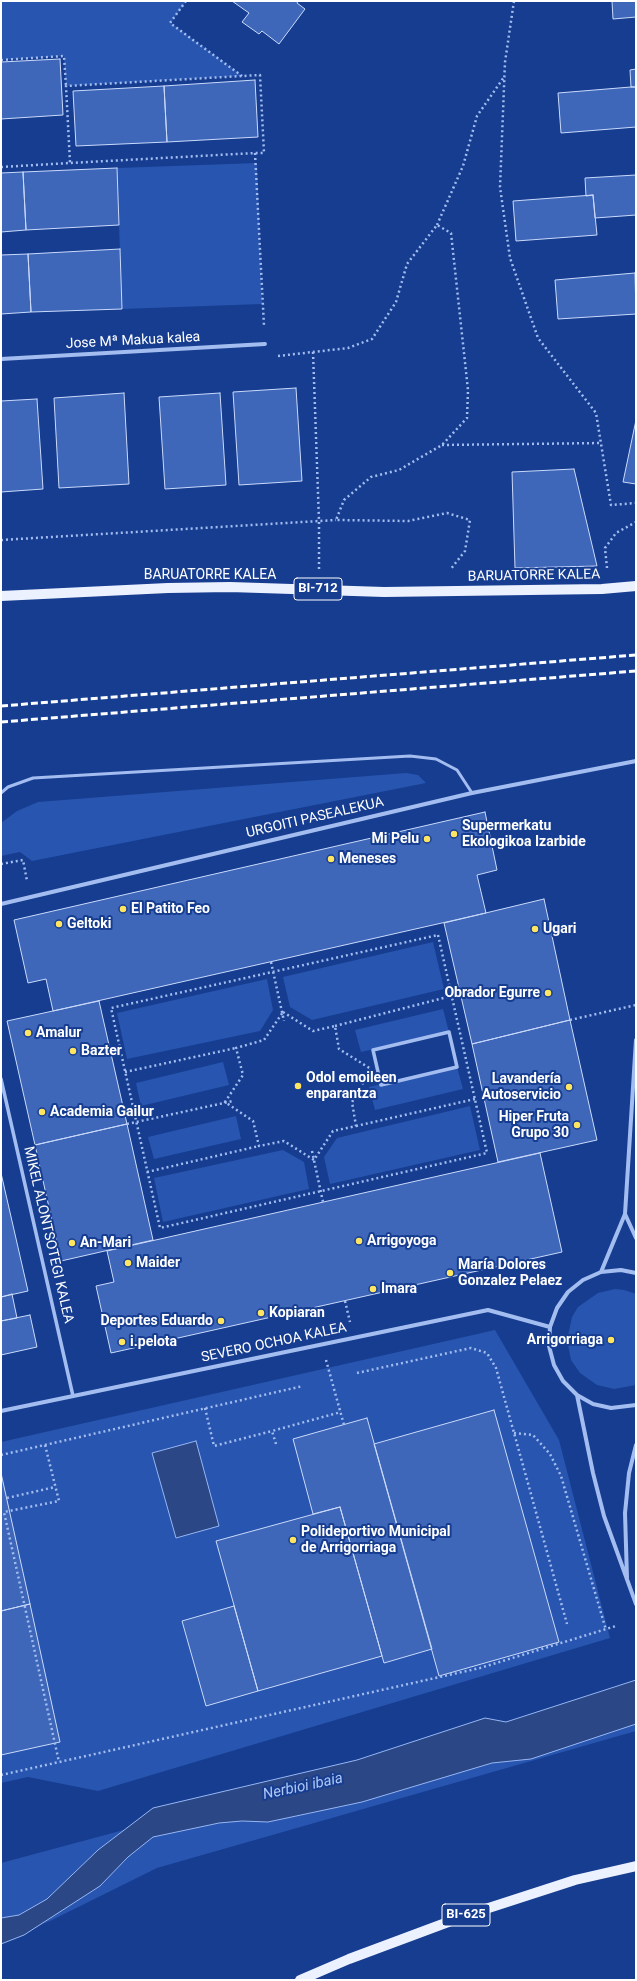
<!DOCTYPE html>
<html>
<head>
<meta charset="utf-8">
<style>
	body { margin:0 }
	#map { position:relative; width:637px; height:1981px; overflow:hidden; background:#163d90; font-family:Roboto,sans-serif }
	canvas { display:block }
	.frame { position:absolute; inset:0; border:2px solid #fff; pointer-events:none }
</style>
</head>
<body>
<div id="map">
<canvas width="637" height="1981"></canvas>
<div class="frame"></div>
</div>
<script>
const ctx = document.querySelector('canvas').getContext('2d');
ctx.lineJoin = 'round';
function fillPath(path, color) { ctx.fillStyle = color; ctx.fill(path, 'evenodd'); }
const toPath = rows => new Path2D(rows.map(r => 'M' + r).join(''));
function stroke(path, color, width, dash) { ctx.strokeStyle = color; ctx.lineWidth = width; ctx.lineCap = dash ? 'butt' : 'round'; ctx.setLineDash(dash || []); ctx.stroke(path); }
function write(font, color, halo, rows, align = 'center') {
  ctx.font = font + ' Roboto,sans-serif'; ctx.lineWidth = 4; ctx.setLineDash([]); ctx.textBaseline = 'middle'; ctx.strokeStyle = halo; ctx.fillStyle = color; for (const [text, x, y, turn = 0] of rows) {
    ctx.save(); ctx.translate(x, y); ctx.rotate((+turn || 0) * Math.PI / 180); ctx.textAlign = isNaN(turn) ? turn : align; if (halo) ctx.strokeText(text, 0, 0); ctx.fillText(text, 0, 0); ctx.restore();
  }
}
const green = toPath([
	[1,1,186,1,171,23,243,76,66,86,64,56,1,60],
	[257,163,262,304,122,309,117,168],
	[406,773,418,775,426,783,32,861,20,852,1,856,1,823,17,811,38,802],
	[433,942,444,989,312,1020,290,1007,283,977],
	[267,979,273,1010,260,1031,127,1059,117,1013],
	[443,1009,449,1032,361,1052,355,1030],
	[223,1062,229,1085,141,1106,136,1083],
	[457,1067,463,1089,375,1110,369,1087],
	[470,1106,480,1150,330,1184,324,1157,337,1138],
	[236,1116,241,1139,154,1159,148,1137],
	[283,1150,304,1162,309,1189,163,1222,154,1178],
	[615,1289,624,1290,636,1294,636,1385,614,1389,597,1385,580,1373,571,1360,567,1340,572,1317,578,1307,598,1293],
	[495,1330,559,1440,610,1638,98,1791,28,1777,1,1783,1,1442],
	[636,1692,636,1731,157,1868,50,1921,1,1940,1,1863]
]);
const water = toPath([
	[196,1441,219,1526,176,1538,152,1453,196,1441],
	[636,1680,636,1724,531,1759,492,1763,362,1802,268,1822,242,1821,219,1823,153,1837,128,1857,100,1886,24,1935,1,1944,1,1918,19,1915,47,1899,98,1850,153,1808,357,1760,485,1718,506,1722,636,1680]
]);
const building = toPath([
	[232,1,298,1,297,3,305,9,279,44,262,31,259,34,242,22,249,13,232,1],
	[612,1,636,1,636,17,613,19,612,1],
	[60,59,63,115,1,119,1,62,60,59],
	[636,69,636,87,631,87,630,70,636,69],
	[255,80,258,137,167,142,164,86,255,80],
	[164,86,167,142,76,146,73,91,164,86],
	[631,87,636,87,636,127,561,133,558,93,631,87],
	[117,168,119,225,26,230,23,172,117,168],
	[23,172,26,230,1,232,1,173,23,172],
	[636,175,636,215,595,218,593,195,586,196,585,178,636,175],
	[593,195,597,235,516,241,513,201,593,195],
	[120,249,122,309,31,312,28,254,120,249],
	[28,254,31,312,1,314,1,255,28,254],
	[635,273,636,314,558,319,555,280,635,273],
	[296,388,302,481,239,485,233,392,296,388],
	[124,393,129,484,59,488,54,398,124,393],
	[220,393,226,485,165,489,159,397,220,393],
	[37,399,43,489,1,492,1,401,37,399],
	[636,420,636,484,623,482,636,420],
	[574,469,597,566,515,568,512,472,574,469],
	[485,812,497,870,477,875,486,913,53,1011,46,979,28,983,14,920,485,812],
	[544,899,570,1020,472,1044,444,923,544,899],
	[99,1001,127,1124,35,1145,7,1021,99,1001],
	[570,1020,597,1140,498,1162,472,1044,570,1020],
	[127,1124,153,1240,61,1261,35,1145,127,1124],
	[540,1153,562,1252,111,1353,96,1286,114,1282,107,1251,540,1153],
	[1,1173,28,1291,1,1297,1,1173],
	[12,1294,17,1318,1,1321,1,1297,12,1294],
	[30,1315,37,1347,1,1355,1,1321,30,1315],
	[494,1410,559,1642,439,1676,374,1444,494,1410],
	[367,1418,432,1649,384,1663,340,1507,313,1514,293,1439,367,1418],
	[1,1473,30,1604,1,1611,1,1473],
	[340,1507,382,1656,258,1691,216,1541,340,1507],
	[30,1604,60,1742,1,1755,1,1611,30,1604],
	[234,1606,258,1691,206,1706,182,1621,234,1606]
]);
const path = toPath([
	[186,1,170,23,242,76],
	[514,1,505,62,500,187,510,258,538,338,596,413,611,505,636,503],
	[1,60,64,56,66,86],
	[255,153,264,326],
	[1,167,70,163,255,153,264,153,260,75,66,86,70,163],
	[437,225,463,166,477,116,504,77],
	[313,352,319,521,319,571],
	[278,356,348,348,372,339,396,302,407,264,437,225,451,233,468,390,467,418,442,445,399,470,371,477,344,500,336,520,408,521,447,513,470,520,465,551,450,570],
	[442,445,602,443],
	[1,540,336,520],
	[607,568,605,548,616,533,636,522],
	[1,864,23,860,27,881],
	[438,935,487,1153,160,1228,111,1008,438,935],
	[271,962,284,1021],
	[283,1012,313,1031,335,1026,339,1049,371,1069,352,1102,356,1126,333,1131,314,1160,284,1141,259,1146,253,1121,225,1102,243,1075,236,1048,264,1040,283,1012],
	[570,1020,636,1005],
	[335,1026,451,996],
	[125,1072,236,1048],
	[127,1124,233,1101],
	[356,1126,475,1099],
	[312,1151,323,1202],
	[147,1172,259,1146],
	[345,1301,350,1322],
	[326,1360,344,1425],
	[357,1373,471,1348,487,1353,496,1368,567,1624],
	[205,1408,214,1446,272,1431],
	[514,1433,533,1435,550,1454,561,1476,606,1630],
	[276,1444,272,1431,341,1412],
	[45,1445,59,1501,4,1512,59,1762],
	[1,1455,303,1386],
	[7,1498,55,1487],
	[1,1775,480,1668,616,1626]
]);
const service = toPath([
	[1,793,8,787,33,778,410,756,436,759,457,770,472,793]
]);
const pedestrian = toPath([
	[449,1032,457,1067,381,1085,373,1050,449,1032],
	[1,1079,73,1396]
]);
const minor = toPath([
	[1,359,265,344],
	[1,904,472,793,636,761],
	[625,1214,636,1238],
	[601,1272,625,1214,636,1040],
	[636,1273,621,1270,601,1272,583,1280,568,1292,557,1308,550,1327,549,1346,554,1365,563,1381,577,1395,593,1404,611,1408,636,1405],
	[577,1395,593,1473,604,1516,636,1604],
	[1,1411,488,1310,550,1327],
	[627,1578,625,1513,629,1473,636,1445]
]);
const primary = toPath([
	[1,596,168,588,230,587,384,592,602,589,636,586],
	[300,1980,349,1959,467,1915,575,1880,636,1866]
]);
const rail = toPath([
	[1,706,636,655],
	[1,722,636,671]
]);
const markers = [
	[454,834,4,"#ffe562"],
	[427,839,4,"#ffe562"],
	[331,859,4,"#ffe562"],
	[123,909,4,"#ffe562"],
	[59,924,4,"#ffe562"],
	[535,929,4,"#ffe562"],
	[548,993,4,"#ffe562"],
	[28,1033,4,"#ffe562"],
	[73,1051,4,"#ffe562"],
	[298,1086,4,"#ffe562"],
	[569,1087,4,"#ffe562"],
	[42,1112,4,"#ffe562"],
	[577,1125,4,"#ffe562"],
	[359,1241,4,"#ffe562"],
	[72,1243,4,"#ffe562"],
	[128,1263,4,"#ffe562"],
	[450,1273,4,"#ffe562"],
	[373,1289,4,"#ffe562"],
	[261,1313,4,"#ffe562"],
	[221,1321,4,"#ffe562"],
	[611,1340,4,"#ffe562"],
	[122,1342,4,"#ffe562"],
	[293,1540,4,"#ffe562"]
];
const shields = [
	[318,589,48],
	[466,1915,48]
];
const shieldNames = [
	["BI-712",318,589],
	["BI-625",466,1915]
];
const streetNames = [
	["Jose Mª Makua kalea",133,341,-3],
	["BARUATORRE KALEA",210,575],
	["BARUATORRE KALEA",534,576,-1],
	["URGOITI PASEALEKUA",315,818,-13],
	["MIKEL ALONTSOTEGI KALEA",48,1235,77],
	["SEVERO OCHOA KALEA",274,1343,-12]
];
const poiNames = [
	["Supermerkatu",462,826],
	["Ekologikoa Izarbide",462,842],
	["Mi Pelu",419,839,"right"],
	["Meneses",339,859],
	["El Patito Feo",131,909],
	["Geltoki",67,924],
	["Ugari",543,929],
	["Obrador Egurre",540,993,"right"],
	["Amalur",36,1033],
	["Bazter",81,1051],
	["Odol emoileen",306,1078],
	["enparantza",306,1094],
	["Lavandería",561,1079,"right"],
	["Autoservicio",561,1095,"right"],
	["Academia Gailur",50,1112],
	["Hiper Fruta",569,1117,"right"],
	["Grupo 30",569,1133,"right"],
	["Arrigoyoga",367,1241],
	["An-Mari",80,1243],
	["Maider",136,1263],
	["María Dolores",458,1265],
	["Gonzalez Pelaez",458,1281],
	["Imara",381,1289],
	["Kopiaran",269,1313],
	["Deportes Eduardo",213,1321,"right"],
	["Arrigorriaga",603,1340,"right"],
	["i.pelota",130,1342],
	["Polideportivo Municipal",301,1532],
	["de Arrigorriaga",301,1548]
];
const waterNames = [
	["Nerbioi ibaia",303,1787,-12]
];
fillPath(green, '#2855af');
fillPath(water, '#2b4786');
stroke(water, '#96b6f3', 1);
fillPath(building, '#3e66b9');
stroke(building, '#cadafb', 1);
stroke(path, '#a3bdf0', 2.5, [2, 3]);
stroke(service, '#a3bdf0', 3);
stroke(pedestrian, '#a3bdf0', 3.5);
stroke(minor, '#a3bdf0', 4);
stroke(primary, '#ecf1ff', 10);
stroke(rail, '#fff', 3, [7, 3]);
for (const [x, y, r, color] of markers) { const dot = new Path2D(); dot.arc(x, y, r, 0, 2 * Math.PI); ctx.fillStyle = color; ctx.fill(dot); stroke(dot, '#163d90', 1.5); }
for (const [x, y, w] of shields) { const box = new Path2D(); box.roundRect(x - w / 2, y - 11, w, 22, 3); ctx.fillStyle = '#163d90'; ctx.fill(box); stroke(box, '#fff', 1); }
write('bold 13px', '#fff', null, shieldNames);
write('14px', '#fff', '#163d90', streetNames);
write('bold 14px', '#fff', '#163d90', poiNames, 'left');
write('italic 15px', '#afc7f7', '#163d90', waterNames);
</script>
</body>
</html>
